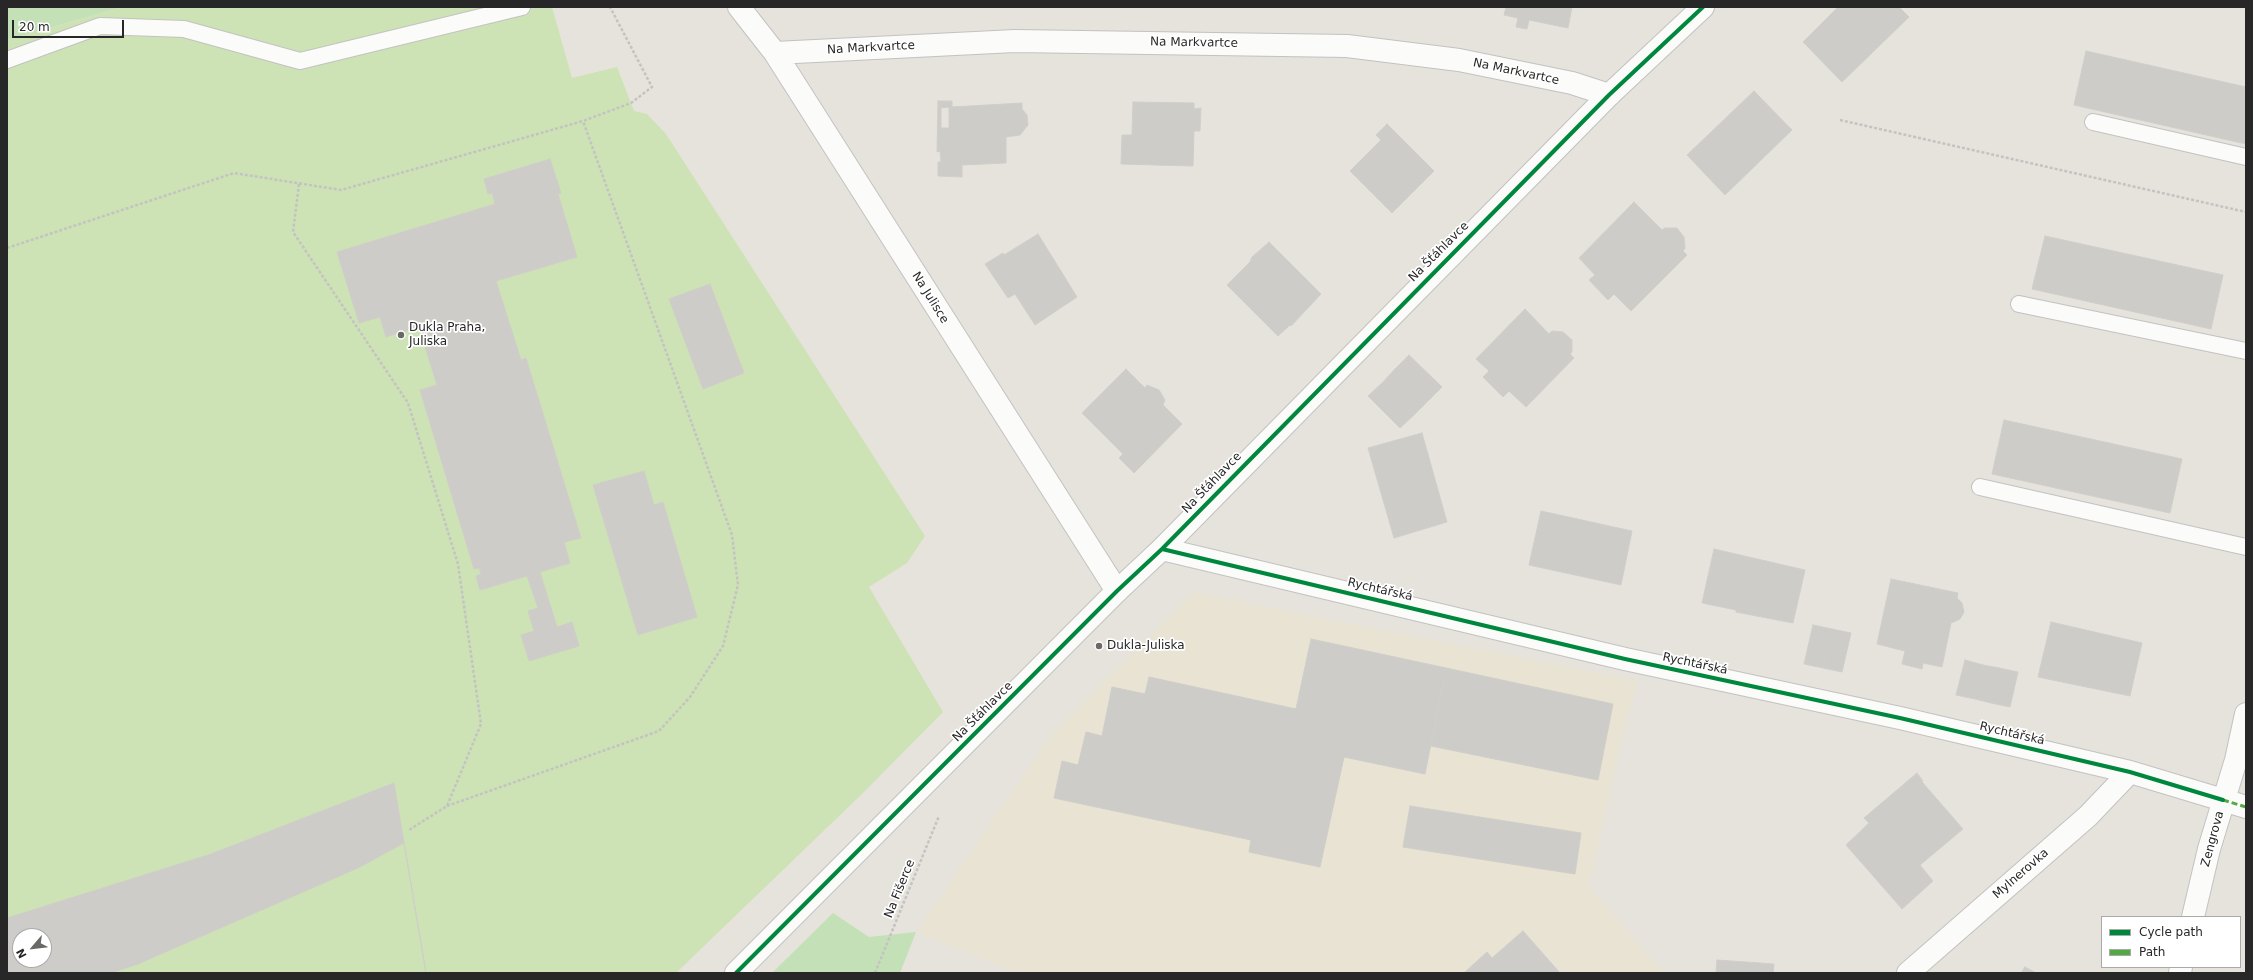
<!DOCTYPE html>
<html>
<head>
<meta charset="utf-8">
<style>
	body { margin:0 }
	#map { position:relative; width:2253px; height:980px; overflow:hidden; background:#e6e3dc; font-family:"DejaVu Sans",sans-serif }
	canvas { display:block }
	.frame { position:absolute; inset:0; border:8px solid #272727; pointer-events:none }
	.legend { position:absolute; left:2101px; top:916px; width:140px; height:52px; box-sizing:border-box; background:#fff; border:1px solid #a9a9a9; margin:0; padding:5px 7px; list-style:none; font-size:12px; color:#272727 }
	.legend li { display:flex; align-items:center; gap:8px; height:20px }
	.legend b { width:20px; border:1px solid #a9a9a9 }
	.north { position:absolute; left:12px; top:928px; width:40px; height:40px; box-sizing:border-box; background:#fff; border:1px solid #a9a9a9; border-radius:50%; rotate:242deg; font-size:11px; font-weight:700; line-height:16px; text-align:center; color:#272727 }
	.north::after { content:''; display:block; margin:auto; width:14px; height:18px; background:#6a6966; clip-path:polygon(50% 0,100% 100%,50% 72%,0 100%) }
	.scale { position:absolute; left:12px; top:20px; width:112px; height:18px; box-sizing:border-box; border:2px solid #272727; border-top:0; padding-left:5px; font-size:12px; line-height:14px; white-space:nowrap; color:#272727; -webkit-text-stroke:3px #fff; paint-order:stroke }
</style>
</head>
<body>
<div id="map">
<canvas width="2253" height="980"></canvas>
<div class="frame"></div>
<ul class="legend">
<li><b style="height:5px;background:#00873e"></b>Cycle path</li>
<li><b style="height:5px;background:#53aa44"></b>Path</li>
</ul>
<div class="north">N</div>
<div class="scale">20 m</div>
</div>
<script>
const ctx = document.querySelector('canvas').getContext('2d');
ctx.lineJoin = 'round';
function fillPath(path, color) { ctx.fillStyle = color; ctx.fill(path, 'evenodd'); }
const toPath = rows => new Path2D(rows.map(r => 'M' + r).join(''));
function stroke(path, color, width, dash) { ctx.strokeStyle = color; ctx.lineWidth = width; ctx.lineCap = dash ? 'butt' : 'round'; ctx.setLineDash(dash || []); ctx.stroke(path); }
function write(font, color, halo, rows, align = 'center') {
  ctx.font = font + ' "DejaVu Sans",sans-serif'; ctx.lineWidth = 3.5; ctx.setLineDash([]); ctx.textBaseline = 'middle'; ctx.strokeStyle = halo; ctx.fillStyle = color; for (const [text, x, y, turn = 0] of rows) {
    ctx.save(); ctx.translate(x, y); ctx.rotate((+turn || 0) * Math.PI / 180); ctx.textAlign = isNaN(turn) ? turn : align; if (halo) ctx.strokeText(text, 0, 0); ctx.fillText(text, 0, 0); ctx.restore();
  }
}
const education = toPath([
	[1194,592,1638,681,1626,721,1589,887,1664,973,1018,973,916,932,1052,734]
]);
const green = toPath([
	[7,7,122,7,7,40],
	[833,913,869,937,916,932,900,973,772,973]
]);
const pitch = toPath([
	[122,7,552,7,572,78,617,67,634,111,647,114,666,134,925,536,907,563,869,587,943,712,863,793,676,973,7,973,7,40],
	[20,936,44,936,44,960,20,960]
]);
const building = toPath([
	[1506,7,1572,7,1568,28,1529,20,1527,29,1516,27,1518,18,1504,15,1506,7],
	[1838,7,1899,7,1909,17,1842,82,1803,42,1838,7],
	[2086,51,2246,87,2246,144,2074,105,2086,51],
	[1754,91,1792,130,1725,195,1687,155,1754,91],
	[938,101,952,101,952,107,1022,103,1022,109,1027,115,1028,125,1020,135,1006,137,1006,163,962,165,962,177,938,176,938,162,941,162,940,151,937,152,938,101],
	[949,107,949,128,941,128,941,108,949,107],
	[1133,102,1194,103,1194,109,1201,108,1200,131,1194,131,1193,166,1121,164,1122,135,1132,135,1133,102],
	[1387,124,1434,171,1392,213,1350,171,1381,140,1376,135,1387,124],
	[550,159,561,193,558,194,577,257,496,281,521,360,526,358,581,538,564,542,570,563,480,590,476,576,481,574,479,568,474,569,420,390,437,385,419,327,386,337,380,317,359,323,337,252,495,204,492,193,488,194,484,179,550,159],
	[1634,202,1662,230,1665,228,1677,228,1684,237,1685,248,1683,251,1687,255,1631,311,1614,294,1608,300,1589,280,1595,275,1579,258,1634,202],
	[1038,234,1077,297,1035,325,1015,294,1008,298,985,264,1003,253,1004,255,1038,234],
	[2045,236,2223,275,2211,329,2032,289,2045,236],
	[1269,242,1321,294,1291,326,1290,325,1278,336,1227,285,1250,262,1252,257,1269,242],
	[710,284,744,373,703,389,669,299,710,284],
	[1525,309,1549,334,1552,331,1563,332,1572,340,1572,352,1570,354,1574,358,1526,407,1509,391,1503,397,1483,377,1489,371,1476,359,1525,309],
	[1409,355,1442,387,1428,401,1395,369,1409,355],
	[1126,369,1145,388,1147,385,1159,390,1165,400,1163,405,1182,424,1134,473,1119,458,1123,454,1082,413,1126,369],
	[1395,369,1428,401,1414,415,1382,383,1395,369],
	[1382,383,1414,415,1400,428,1368,396,1382,383],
	[2004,420,2182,459,2170,513,1992,474,2004,420],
	[1422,433,1447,522,1394,538,1368,448,1422,433],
	[644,471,654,505,663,502,697,617,638,635,593,485,644,471],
	[1541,511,1632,531,1621,585,1529,565,1541,511],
	[1714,549,1805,570,1793,623,1736,612,1736,610,1702,603,1714,549],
	[540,572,557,627,572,622,579,646,529,661,521,635,534,631,528,611,538,608,527,576,540,572],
	[1891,579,1958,593,1957,598,1962,603,1964,612,1960,619,1951,623,1942,667,1923,663,1922,669,1902,664,1905,651,1877,644,1891,579],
	[2051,622,2142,643,2130,696,2038,677,2051,622],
	[1813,625,1832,629,1823,668,1804,664,1813,625],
	[1832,629,1851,633,1842,672,1823,668,1832,629],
	[1311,639,1446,668,1425,774,1344,757,1320,867,1249,852,1251,840,1054,798,1062,761,1078,765,1086,732,1102,736,1112,687,1145,694,1149,677,1296,709,1311,639],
	[1965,660,1983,665,1975,699,1956,695,1965,660],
	[1983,665,1999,668,1991,703,1975,699,1983,665],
	[1446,668,1613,704,1598,780,1431,746,1446,668],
	[1999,668,2018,672,2010,707,1991,703,1999,668],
	[1917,773,1923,781,1922,782,1963,829,1920,865,1933,881,1902,909,1846,845,1869,823,1864,818,1917,773],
	[394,783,426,973,7,973,7,918,211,854,394,783],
	[20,936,44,936,44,960,20,960,20,936],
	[1410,806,1581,833,1575,874,1403,847,1410,806],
	[404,843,426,973,111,973,138,964,358,868,404,843],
	[1523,931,1560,973,1464,973,1487,952,1492,958,1523,931],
	[1717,960,1774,964,1773,973,1716,973,1717,960],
	[2025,967,2036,973,2021,973,2025,967]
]);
const path = toPath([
	[1840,120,2246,212],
	[299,184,293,232,408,403,458,564,481,724,447,806,409,830],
	[7,248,234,173,341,190,583,121,631,103,652,87,610,7],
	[447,806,659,731,690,697,723,646,738,585,732,535,583,121],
	[875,973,939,816]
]);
const service = toPath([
	[7,60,100,26,184,29,300,61,522,7],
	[2093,122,2246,157],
	[2019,304,2246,351],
	[1980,487,2246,547]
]);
const pedestrian = toPath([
	[2223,800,2246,807]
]);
const minor = toPath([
	[739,7,775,53,1117,591],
	[775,53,1015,41,1347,46,1459,60,1572,83,1609,95],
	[1162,549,1625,659,1900,718,2130,772,2223,800],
	[2193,917,2209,849,2236,760,2246,714],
	[1908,973,2088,816,2130,772],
	[2180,973,2181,967]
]);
const tertiary = toPath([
	[736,973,1117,591,1162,549,1609,95,1703,7]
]);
const quiet = toPath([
	[2223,800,2246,807]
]);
const cycleway = toPath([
	[1162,549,1625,659,1900,718,2130,772,2223,800],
	[736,973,1117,591,1162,549,1609,95,1703,7]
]);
const markers = [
	[401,335,4,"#6a6966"],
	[1099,646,4,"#6a6966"]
];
const streetNames = [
	["Na Markvartce",1194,43,1],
	["Na Markvartce",871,48,-3],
	["Na Markvartce",1516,72,12],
	["Na Šťáhlavce",1439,252,-45],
	["Na Julisce",930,298,58],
	["Na Šťáhlavce",1212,483,-46],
	["Rychtářská",1380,590,13],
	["Rychtářská",1695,664,12],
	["Na Šťáhlavce",983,712,-45],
	["Rychtářská",2012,734,13],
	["Zengrova",2213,839,-75],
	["Mylnerovka",2021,874,-41],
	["Na Fišerce",900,889,-68]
];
const poiNames = [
	["Dukla Praha,",409,328],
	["Juliska",409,342],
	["Dukla-Juliska",1107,646]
];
fillPath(education, '#e8e3d2');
fillPath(green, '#c3e0b7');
fillPath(pitch, '#cde3b5');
fillPath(building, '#ceccc8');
stroke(building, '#d0cec9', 1);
stroke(service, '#c3c2c2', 18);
stroke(pedestrian, '#c3c2c2', 24);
stroke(minor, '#c3c2c2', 24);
stroke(tertiary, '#c3c2c2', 24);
stroke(path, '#c4c3c2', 2.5, [3, 2]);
stroke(service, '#fbfbfa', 16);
stroke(pedestrian, '#fbfbfa', 22);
stroke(minor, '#fbfbfa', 22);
stroke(tertiary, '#fbfbfa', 22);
stroke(quiet, '#53aa44', 3, [6, 3]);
stroke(cycleway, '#00873e', 4);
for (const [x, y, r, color] of markers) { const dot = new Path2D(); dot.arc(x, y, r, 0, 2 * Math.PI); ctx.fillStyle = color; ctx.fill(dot); stroke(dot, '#fff', 1.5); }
write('12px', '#272727', '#fff', streetNames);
write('12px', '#272727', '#fff', poiNames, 'left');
</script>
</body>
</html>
